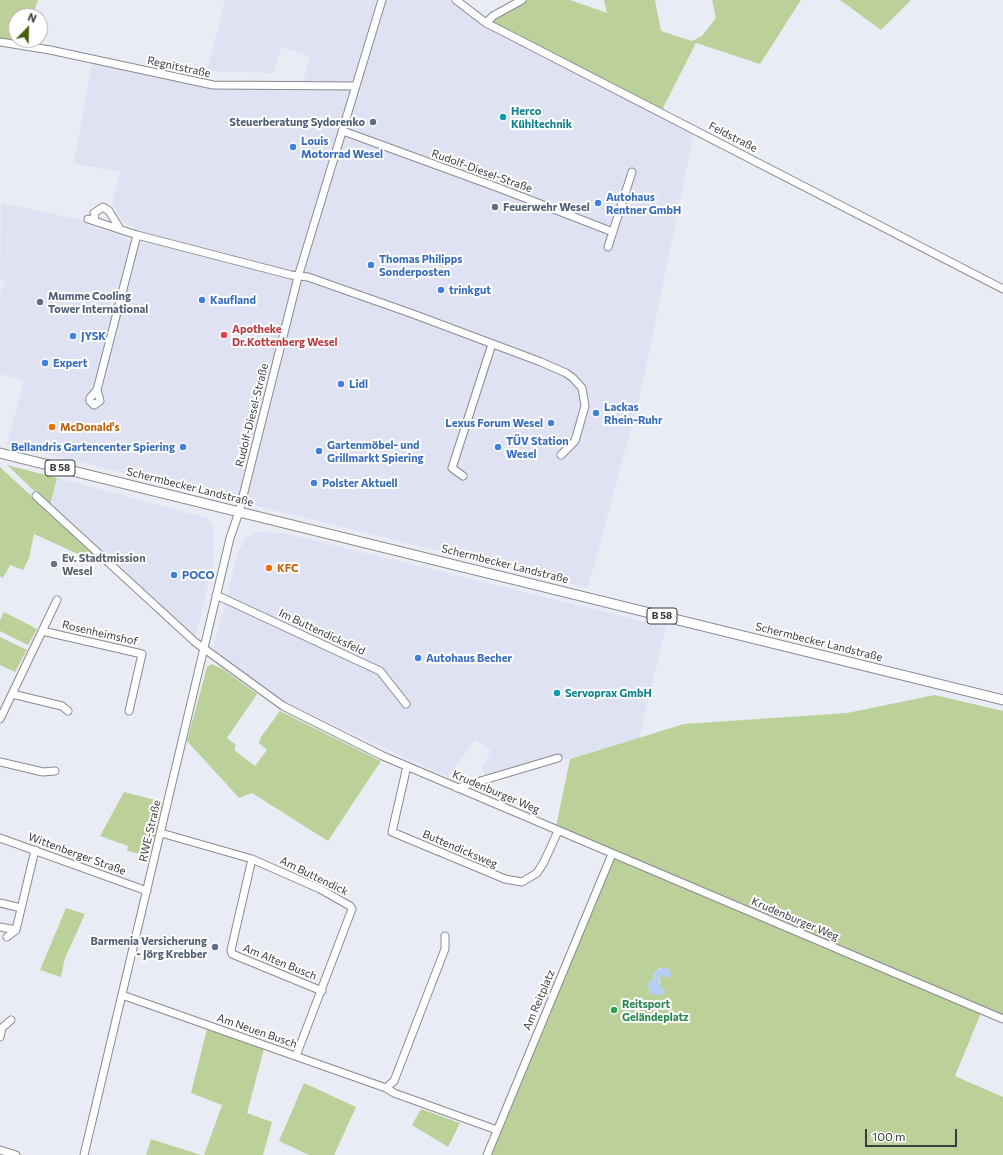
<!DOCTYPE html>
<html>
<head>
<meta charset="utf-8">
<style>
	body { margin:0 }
	#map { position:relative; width:1003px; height:1155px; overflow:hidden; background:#eaecf5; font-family:Commissioner,sans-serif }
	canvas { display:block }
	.north { position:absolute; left:8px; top:8px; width:40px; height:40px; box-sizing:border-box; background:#fff; border:1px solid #b1b1b2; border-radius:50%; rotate:23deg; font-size:11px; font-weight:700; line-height:16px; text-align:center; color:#3b3b3f }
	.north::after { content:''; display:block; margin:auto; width:14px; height:18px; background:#456011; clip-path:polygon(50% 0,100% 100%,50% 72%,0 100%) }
	.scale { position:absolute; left:865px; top:1129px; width:92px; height:18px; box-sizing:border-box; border:2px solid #3b3b3f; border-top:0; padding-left:5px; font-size:12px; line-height:14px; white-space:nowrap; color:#3b3b3f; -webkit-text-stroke:3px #fff; paint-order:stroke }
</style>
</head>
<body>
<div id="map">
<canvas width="1003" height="1155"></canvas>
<div class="north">N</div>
<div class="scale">100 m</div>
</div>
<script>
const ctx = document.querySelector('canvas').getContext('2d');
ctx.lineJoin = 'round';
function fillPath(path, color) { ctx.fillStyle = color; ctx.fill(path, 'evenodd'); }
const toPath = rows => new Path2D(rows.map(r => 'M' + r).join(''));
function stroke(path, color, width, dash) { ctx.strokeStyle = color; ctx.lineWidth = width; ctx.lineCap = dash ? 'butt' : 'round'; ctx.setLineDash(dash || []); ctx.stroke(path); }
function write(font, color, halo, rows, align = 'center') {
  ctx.font = font + ' Commissioner,sans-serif'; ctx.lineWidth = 4; ctx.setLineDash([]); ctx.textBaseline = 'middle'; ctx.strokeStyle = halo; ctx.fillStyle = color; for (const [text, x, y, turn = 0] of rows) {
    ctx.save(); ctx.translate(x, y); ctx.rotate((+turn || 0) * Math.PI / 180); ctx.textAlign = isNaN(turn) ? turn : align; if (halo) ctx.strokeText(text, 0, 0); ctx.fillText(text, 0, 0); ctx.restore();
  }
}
const built = toPath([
	[225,0,462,0,485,17,482,24,694,133,640,395,588,588,7,444,24,381,0,374,0,296,5,281,0,279,1,203,87,221,87,226,125,236,131,243,135,228,122,221,112,203,120,172,74,163,93,57,212,83,303,82,310,56,282,47,273,73,207,71],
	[57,478,207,518,213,527,214,561,195,639,51,506],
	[255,532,281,533,296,536,666,627,639,738,488,782,482,768,491,751,475,740,448,777,285,702,215,653,213,649,238,553,245,539]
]);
const green = toPath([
	[0,0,38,0,32,16,16,16,16,40,23,40,22,44,0,40],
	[526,0,570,0,607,13,604,0,655,0,661,31,692,41,702,36,716,18,712,0,801,0,760,64,696,43,662,110,491,22,494,17],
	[840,0,911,0,881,30],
	[7,465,57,478,50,506],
	[0,467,94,554,89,559,34,534,29,558,23,570,10,565,3,578,0,576],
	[4,612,37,629,28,645,0,631,0,620],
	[0,637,27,650,15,672,0,665],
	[211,664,223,669,257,694,227,738,236,745,234,750,255,766,267,750,259,743,261,737,280,711,381,761,328,841,252,793,239,798,187,741,207,667],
	[935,695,1003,711,1003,1022,981,1013,955,1076,1003,1097,1003,1155,489,1155,612,855,556,827,570,759,684,724,847,713],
	[660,968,664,969,660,978,660,987,650,993,648,984,653,980,654,972],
	[124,792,163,802,150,856,127,851,128,846,100,836],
	[66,908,85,914,65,958,61,977,40,970],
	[207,1029,264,1049,247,1113,272,1122,263,1155,204,1155,222,1105,191,1093],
	[304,1083,356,1107,334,1155,309,1155,279,1141],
	[421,1109,460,1123,448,1147,412,1125],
	[151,1139,201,1155,146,1155]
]);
const water = toPath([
	[662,968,668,968,672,975,669,978,662,976,660,978,659,983,664,991,664,995,654,995,650,993,648,984,653,980,654,972]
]);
const minor = toPath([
	[456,0,486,23,502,31,1003,289],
	[486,23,493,16,522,0],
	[0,42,50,50,213,85,356,86],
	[343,131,499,188,613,232],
	[88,219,137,235,291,275,308,277,413,314,541,362,566,373,573,378,582,388,585,406,575,441,561,455],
	[95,221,94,213,103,207,109,211,120,229],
	[608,247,632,172],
	[97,390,90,398,90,401,94,405,100,401,97,390,137,235],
	[463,476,452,468,492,344],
	[36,496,195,642,283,706,383,756,1003,1019],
	[216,595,380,671,406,704],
	[42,631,142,654,129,711],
	[12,694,62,706,68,711],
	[0,719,57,600],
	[0,762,43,772,55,771],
	[407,766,392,832,505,879,522,882,537,873,544,862,558,831],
	[457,788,558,758],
	[161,833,252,859,320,889,350,906,352,909,296,1056],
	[0,838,147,891],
	[252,859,231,950,232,954,322,991],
	[0,903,21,908],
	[0,927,16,930],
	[7,937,16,930,35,850],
	[122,995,386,1088,394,1093,497,1130],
	[0,1037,2,1028,11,1020],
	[386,1088,394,1081,445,949,445,936],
	[0,1150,16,1155],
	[84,1155,230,538,239,512,298,277,382,0],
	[487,1155,612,854]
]);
const major = toPath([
	[0,453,1003,700]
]);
const markers = [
	[503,117,4,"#0f9aa8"],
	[373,122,4,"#5c6f8a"],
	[293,147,4,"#3f7fe0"],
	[598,203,4,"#3f7fe0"],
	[495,207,4,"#5c6f8a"],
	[371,265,4,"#3f7fe0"],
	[441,290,4,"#3f7fe0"],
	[202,300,4,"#3f7fe0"],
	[40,302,4,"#5c6f8a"],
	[224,335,4,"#e0444e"],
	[73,336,4,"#3f7fe0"],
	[45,363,4,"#3f7fe0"],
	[341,384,4,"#3f7fe0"],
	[596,413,4,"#3f7fe0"],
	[551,423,4,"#3f7fe0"],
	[52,427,4,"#e8710a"],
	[183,447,4,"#3f7fe0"],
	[498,447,4,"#3f7fe0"],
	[319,451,4,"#3f7fe0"],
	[314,483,4,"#3f7fe0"],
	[54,564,4,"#6b7280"],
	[269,568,4,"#e8710a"],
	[174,575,4,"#3f7fe0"],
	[418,658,4,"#3f7fe0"],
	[557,693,4,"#0f9aa8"],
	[215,947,4,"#5c6f8a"],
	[614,1010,4,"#2e9e5b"]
];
const shields = [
	[60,468,30],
	[662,616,30]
];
const shieldNames = [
	["B 58",60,468],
	["B 58",662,616]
];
const streetNames = [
	["Regnitstraße",179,67,12],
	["Feldstraße",733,137,27],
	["Rudolf-Diesel-Straße",482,171,20],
	["Rudolf-Diesel-Straße",252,415,-76],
	["Schermbecker Landstraße",190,487,14],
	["Schermbecker Landstraße",505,564,14],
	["Im Buttendicksfeld",322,632,25],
	["Rosenheimshof",100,633,13],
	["Schermbecker Landstraße",819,642,14],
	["Krudenburger Weg",496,792,23],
	["RWE-Straße",150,831,-77],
	["Buttendicksweg",460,849,23],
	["Wittenberger Straße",77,854,20],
	["Am Buttendick",314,876,26],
	["Krudenburger Weg",795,919,23],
	["Am Alten Busch",280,962,22],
	["Am Reitplatz",539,1000,-67],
	["Am Neuen Busch",257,1031,19]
];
const cultureNames = [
	["Herco",511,111],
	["Kühltechnik",511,124],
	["Servoprax GmbH",565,693]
];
const serviceNames = [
	["Steuerberatung Sydorenko",365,122],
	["Feuerwehr Wesel",503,207,"left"],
	["Mumme Cooling",48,296,"left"],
	["Tower International",48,309,"left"],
	["Barmenia Versicherung",207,941],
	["- Jörg Krebber",207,954]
];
const shopNames = [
	["Louis",301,141],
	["Motorrad Wesel",301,154],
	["Autohaus",606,197],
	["Rentner GmbH",606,210],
	["Thomas Philipps",379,259],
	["Sonderposten",379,272],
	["trinkgut",449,290],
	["Kaufland",210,300],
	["JYSK",81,336],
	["Expert",53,363],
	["Lidl",349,384],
	["Lackas",604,407],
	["Rhein-Ruhr",604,420],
	["Lexus Forum Wesel",543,423,"right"],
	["TÜV Station",506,441],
	["Wesel",506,454],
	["Gartenmöbel- und",327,445],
	["Grillmarkt Spiering",327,458],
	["Bellandris Gartencenter Spiering",175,447,"right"],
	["Polster Aktuell",322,483],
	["POCO",182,575],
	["Autohaus Becher",426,658]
];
const healthNames = [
	["Apotheke",232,329],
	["Dr.Kottenberg Wesel",232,342]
];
const foodNames = [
	["McDonald's",60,427],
	["KFC",277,568]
];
const worshipNames = [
	["Ev. Stadtmission",62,558],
	["Wesel",62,571]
];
const leisureNames = [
	["Reitsport",622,1004],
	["Geländeplatz",622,1017]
];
fillPath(built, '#dee2f2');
fillPath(green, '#bcd099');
fillPath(water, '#b6cdf4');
stroke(minor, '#898a93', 9);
stroke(major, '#898a93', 11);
stroke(minor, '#fff', 7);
stroke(major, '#fff', 9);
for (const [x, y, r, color] of markers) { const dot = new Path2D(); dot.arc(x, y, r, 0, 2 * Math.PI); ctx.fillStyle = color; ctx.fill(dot); stroke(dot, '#fff', 1.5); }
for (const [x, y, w] of shields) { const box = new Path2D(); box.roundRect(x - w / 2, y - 8, w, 16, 3); ctx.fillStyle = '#fff'; ctx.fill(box); stroke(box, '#3b3b3f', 1); }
write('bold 10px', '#3b3b3f', null, shieldNames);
write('11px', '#3b3b3f', '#fff', streetNames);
write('bold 11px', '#0d838f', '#fff', cultureNames, 'left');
write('bold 11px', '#4e5e75', '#fff', serviceNames, 'right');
write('bold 11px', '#366cbe', '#fff', shopNames, 'left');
write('bold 11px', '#be3a42', '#fff', healthNames, 'left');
write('bold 11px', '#c56008', '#fff', foodNames, 'left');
write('bold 11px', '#5b616d', '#fff', worshipNames, 'left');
write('bold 11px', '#27864d', '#fff', leisureNames, 'left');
</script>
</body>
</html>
